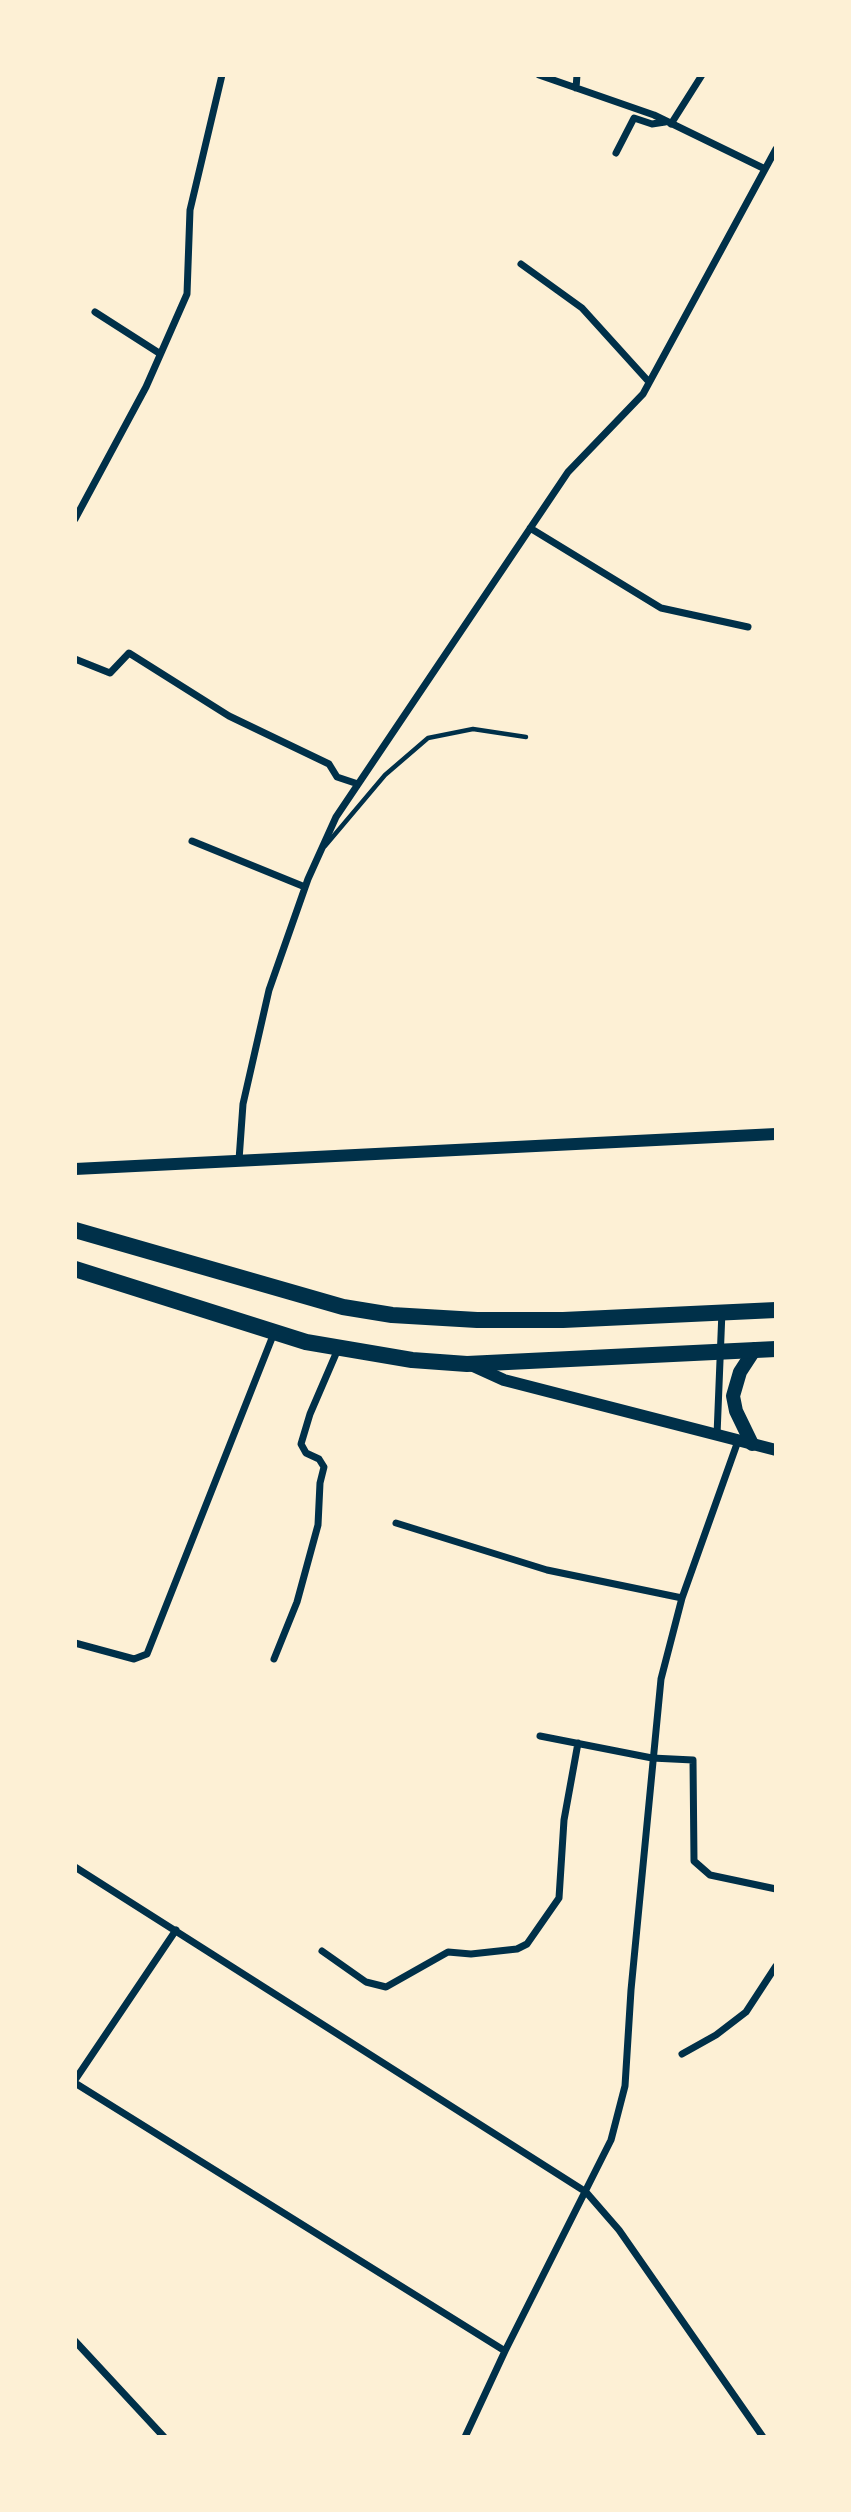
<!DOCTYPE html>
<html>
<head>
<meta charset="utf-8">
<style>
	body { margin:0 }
	#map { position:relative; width:851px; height:2512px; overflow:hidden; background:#fdf0d5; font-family:"Source Sans 3",sans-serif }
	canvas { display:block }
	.frame { position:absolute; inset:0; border:77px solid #fdf0d5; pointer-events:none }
</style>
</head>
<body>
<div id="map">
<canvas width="851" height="2512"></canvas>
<div class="frame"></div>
</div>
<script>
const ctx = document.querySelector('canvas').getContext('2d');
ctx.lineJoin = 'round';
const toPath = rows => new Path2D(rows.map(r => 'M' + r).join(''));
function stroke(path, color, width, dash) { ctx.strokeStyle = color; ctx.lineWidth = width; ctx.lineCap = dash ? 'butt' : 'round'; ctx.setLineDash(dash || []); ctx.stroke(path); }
const service = toPath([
	[325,846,385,775,428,738,473,729,526,737]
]);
const minor = toPath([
	[539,75,654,115,763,168],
	[576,88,577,75],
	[671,124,702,75],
	[616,153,634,118,652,124,665,122],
	[521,264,582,308,649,382],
	[95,312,159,353],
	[75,519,146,387,187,294,190,210,222,75],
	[530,528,661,608,748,627],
	[75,659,110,673,129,653,229,716,329,764,337,777,358,784],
	[192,841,305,887],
	[239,1160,243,1104,269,990,308,879,336,817,568,472,643,394,776,149],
	[717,1435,722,1311],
	[396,1523,547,1570,682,1598],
	[75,1643,134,1659,147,1654,274,1333],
	[274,1659,297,1602,318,1525,320,1483,324,1467,319,1459,306,1453,301,1444,310,1414,338,1349],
	[540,1736,652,1758,693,1760,694,1861,710,1875,776,1889],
	[75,1867,586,2192,619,2230,763,2437],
	[322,1951,366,1982,386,1987,448,1952,471,1954,517,1949,527,1944,559,1898,564,1820,578,1743],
	[682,2054,716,2035,746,2012,776,1966],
	[75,2080,176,1930],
	[75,2083,505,2351],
	[75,2341,164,2437],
	[465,2437,505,2351,611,2140,625,2086,631,1990,661,1679,682,1598,738,1441]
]);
const tertiary = toPath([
	[75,1169,776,1134],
	[471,1365,504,1380,776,1450]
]);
const primary = toPath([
	[752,1444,736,1411,733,1396,740,1372,755,1349]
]);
const trunk = toPath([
	[75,1230,343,1307,392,1315,477,1320,563,1320,776,1310],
	[75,1269,306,1342,412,1360,467,1364,776,1349]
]);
stroke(service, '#003049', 4.5);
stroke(minor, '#003049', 7);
stroke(tertiary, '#003049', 12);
stroke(primary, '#003049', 14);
stroke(trunk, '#003049', 16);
</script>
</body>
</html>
